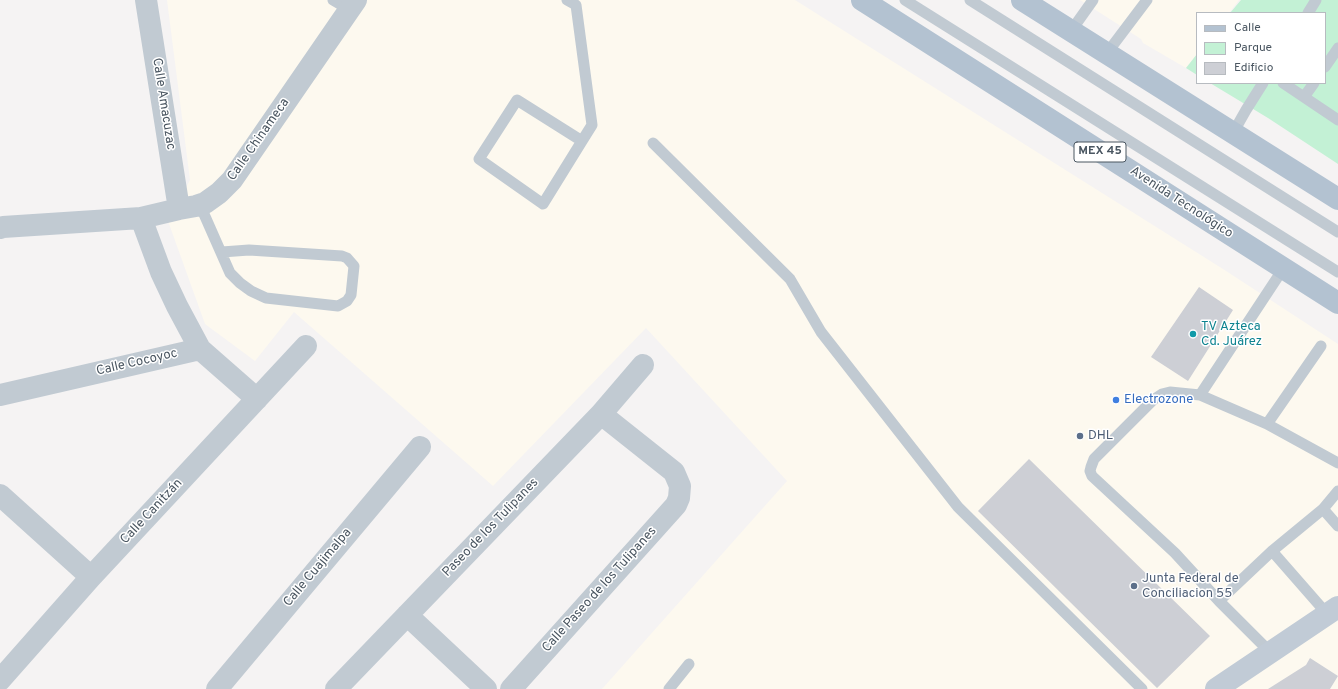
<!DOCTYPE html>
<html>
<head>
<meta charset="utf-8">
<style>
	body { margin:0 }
	#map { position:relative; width:1338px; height:689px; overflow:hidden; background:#f5f3f3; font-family:Overpass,sans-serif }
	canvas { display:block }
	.legend { position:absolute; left:1196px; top:12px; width:130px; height:72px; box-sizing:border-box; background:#fff; border:1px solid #b7bbc0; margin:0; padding:5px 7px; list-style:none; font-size:12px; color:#4a5661 }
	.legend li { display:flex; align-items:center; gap:8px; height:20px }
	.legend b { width:20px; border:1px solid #b7bbc0 }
</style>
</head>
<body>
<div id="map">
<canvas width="1338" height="689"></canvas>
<ul class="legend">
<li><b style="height:5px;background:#b3c2d1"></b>Calle</li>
<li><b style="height:11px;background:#c3f1d5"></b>Parque</li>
<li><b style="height:11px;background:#cdcfd5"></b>Edificio</li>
</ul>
</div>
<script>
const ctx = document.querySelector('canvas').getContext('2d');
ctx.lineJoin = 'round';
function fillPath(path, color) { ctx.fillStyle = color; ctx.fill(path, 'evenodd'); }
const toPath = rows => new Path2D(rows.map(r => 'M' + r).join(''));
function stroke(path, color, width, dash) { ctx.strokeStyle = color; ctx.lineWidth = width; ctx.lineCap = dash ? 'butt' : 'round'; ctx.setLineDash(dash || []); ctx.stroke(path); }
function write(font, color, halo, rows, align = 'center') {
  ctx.font = font + ' Overpass,sans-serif'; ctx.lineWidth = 3; ctx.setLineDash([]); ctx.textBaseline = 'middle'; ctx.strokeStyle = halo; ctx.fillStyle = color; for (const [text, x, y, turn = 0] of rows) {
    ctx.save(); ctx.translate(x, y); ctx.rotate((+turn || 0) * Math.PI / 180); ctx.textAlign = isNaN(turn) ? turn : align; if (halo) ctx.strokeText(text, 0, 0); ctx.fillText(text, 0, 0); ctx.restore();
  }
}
const commercial = toPath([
	[167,0,795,0,1223,269,1338,344,1338,689,602,689,787,481,646,328,493,486,294,312,255,361,205,324,168,221,190,180],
	[1080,0,1239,0,1229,13,1197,13,1197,54,1186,68,1143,43,1141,39]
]);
const green = toPath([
	[1241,0,1338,0,1338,164,1268,118,1210,83,1325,83,1325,13,1230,13],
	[1197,54,1197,75,1186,68]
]);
const building = toPath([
	[1199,287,1233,310,1188,381,1151,357],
	[1029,459,1210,636,1157,688,978,511],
	[1310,658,1338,676,1330,689,1268,689,1306,665]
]);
const lane = toPath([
	[333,0,350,10],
	[567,0,576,5,592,125,582,141,543,204,479,159,517,100,582,141],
	[905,0,1338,272],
	[970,0,1338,232],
	[1308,13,1316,0],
	[1071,31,1093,0],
	[1107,53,1147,0],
	[1325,67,1338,48],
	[1283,83,1338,120],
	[1304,97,1314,83],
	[1233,133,1246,110,1263,83],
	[653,143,790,279,821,332,958,507,1142,689],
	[200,205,230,273,240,283,251,291,266,298,338,306,347,301,351,295,354,266,347,258,342,256,249,250,222,252],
	[1200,395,1267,424,1338,463],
	[1267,424,1321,346],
	[1323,509,1338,526],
	[1272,551,1328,615],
	[1219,601,1272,551,1323,509,1338,491],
	[1271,653,1219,601,1175,553,1092,476,1090,471,1091,467,1094,459,1153,400,1162,394,1170,392,1200,395,1283,269],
	[669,689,689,664]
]);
const street = toPath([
	[146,0,179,209],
	[141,218,161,272,177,306,200,349],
	[0,228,3,227,141,218,179,209,196,206,205,203,219,193,232,180,356,0],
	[0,395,200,349,257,399],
	[0,495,91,577],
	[407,615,486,689],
	[0,680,91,577,306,346],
	[217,689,420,447],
	[336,689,601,414,643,365],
	[511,689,676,505,679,498,680,486,674,472,601,414]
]);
const secondary = toPath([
	[1216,689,1338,607]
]);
const primary = toPath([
	[862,0,1338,303],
	[1022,0,1338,199]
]);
const markers = [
	[1193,334,4,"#0f9aa8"],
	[1116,400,4,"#3f7fe0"],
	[1080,436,4,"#5c6f8a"],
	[1134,586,4,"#5c6f8a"]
];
const shields = [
	[1100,152,52]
];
const shieldNames = [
	["MEX 45",1100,152]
];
const streetNames = [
	["Calle Amacuzac",163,104,81],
	["Calle Chinameca",259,140,-55],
	["Avenida Tecnológico",1181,203,33],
	["Calle Cocoyoc",137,363,-13],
	["Calle Canitzán",152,512,-47],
	["Paseo de los Tulipanes",491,528,-46],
	["Calle Cuajimalpa",318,568,-50],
	["Calle Paseo de los Tulipanes",600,590,-48]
];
const cultureNames = [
	["TV Azteca",1201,327],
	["Cd. Juárez",1201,342]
];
const shopNames = [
	["Electrozone",1124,400]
];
const serviceNames = [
	["DHL",1088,436],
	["Junta Federal de",1142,579],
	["Conciliacion 55",1142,594]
];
fillPath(commercial, '#fdf9ef');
fillPath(green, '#c3f1d5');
fillPath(building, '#cdcfd5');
stroke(lane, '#c1cad2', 11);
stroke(street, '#c1cad2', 22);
stroke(secondary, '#c1cbd6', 22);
stroke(primary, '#b3c2d1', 22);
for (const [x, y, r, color] of markers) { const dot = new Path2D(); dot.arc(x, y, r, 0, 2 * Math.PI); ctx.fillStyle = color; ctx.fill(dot); stroke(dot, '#fff', 1.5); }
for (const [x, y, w] of shields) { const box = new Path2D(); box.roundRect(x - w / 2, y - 10, w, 20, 3); ctx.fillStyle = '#fff'; ctx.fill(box); stroke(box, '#4a5661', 1); }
write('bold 12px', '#4a5661', null, shieldNames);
write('13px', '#4a5661', '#fff', streetNames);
write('13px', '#0d838f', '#fff', cultureNames, 'left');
write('13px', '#366cbe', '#fff', shopNames, 'left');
write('13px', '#4e5e75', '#fff', serviceNames, 'left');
</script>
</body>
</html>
